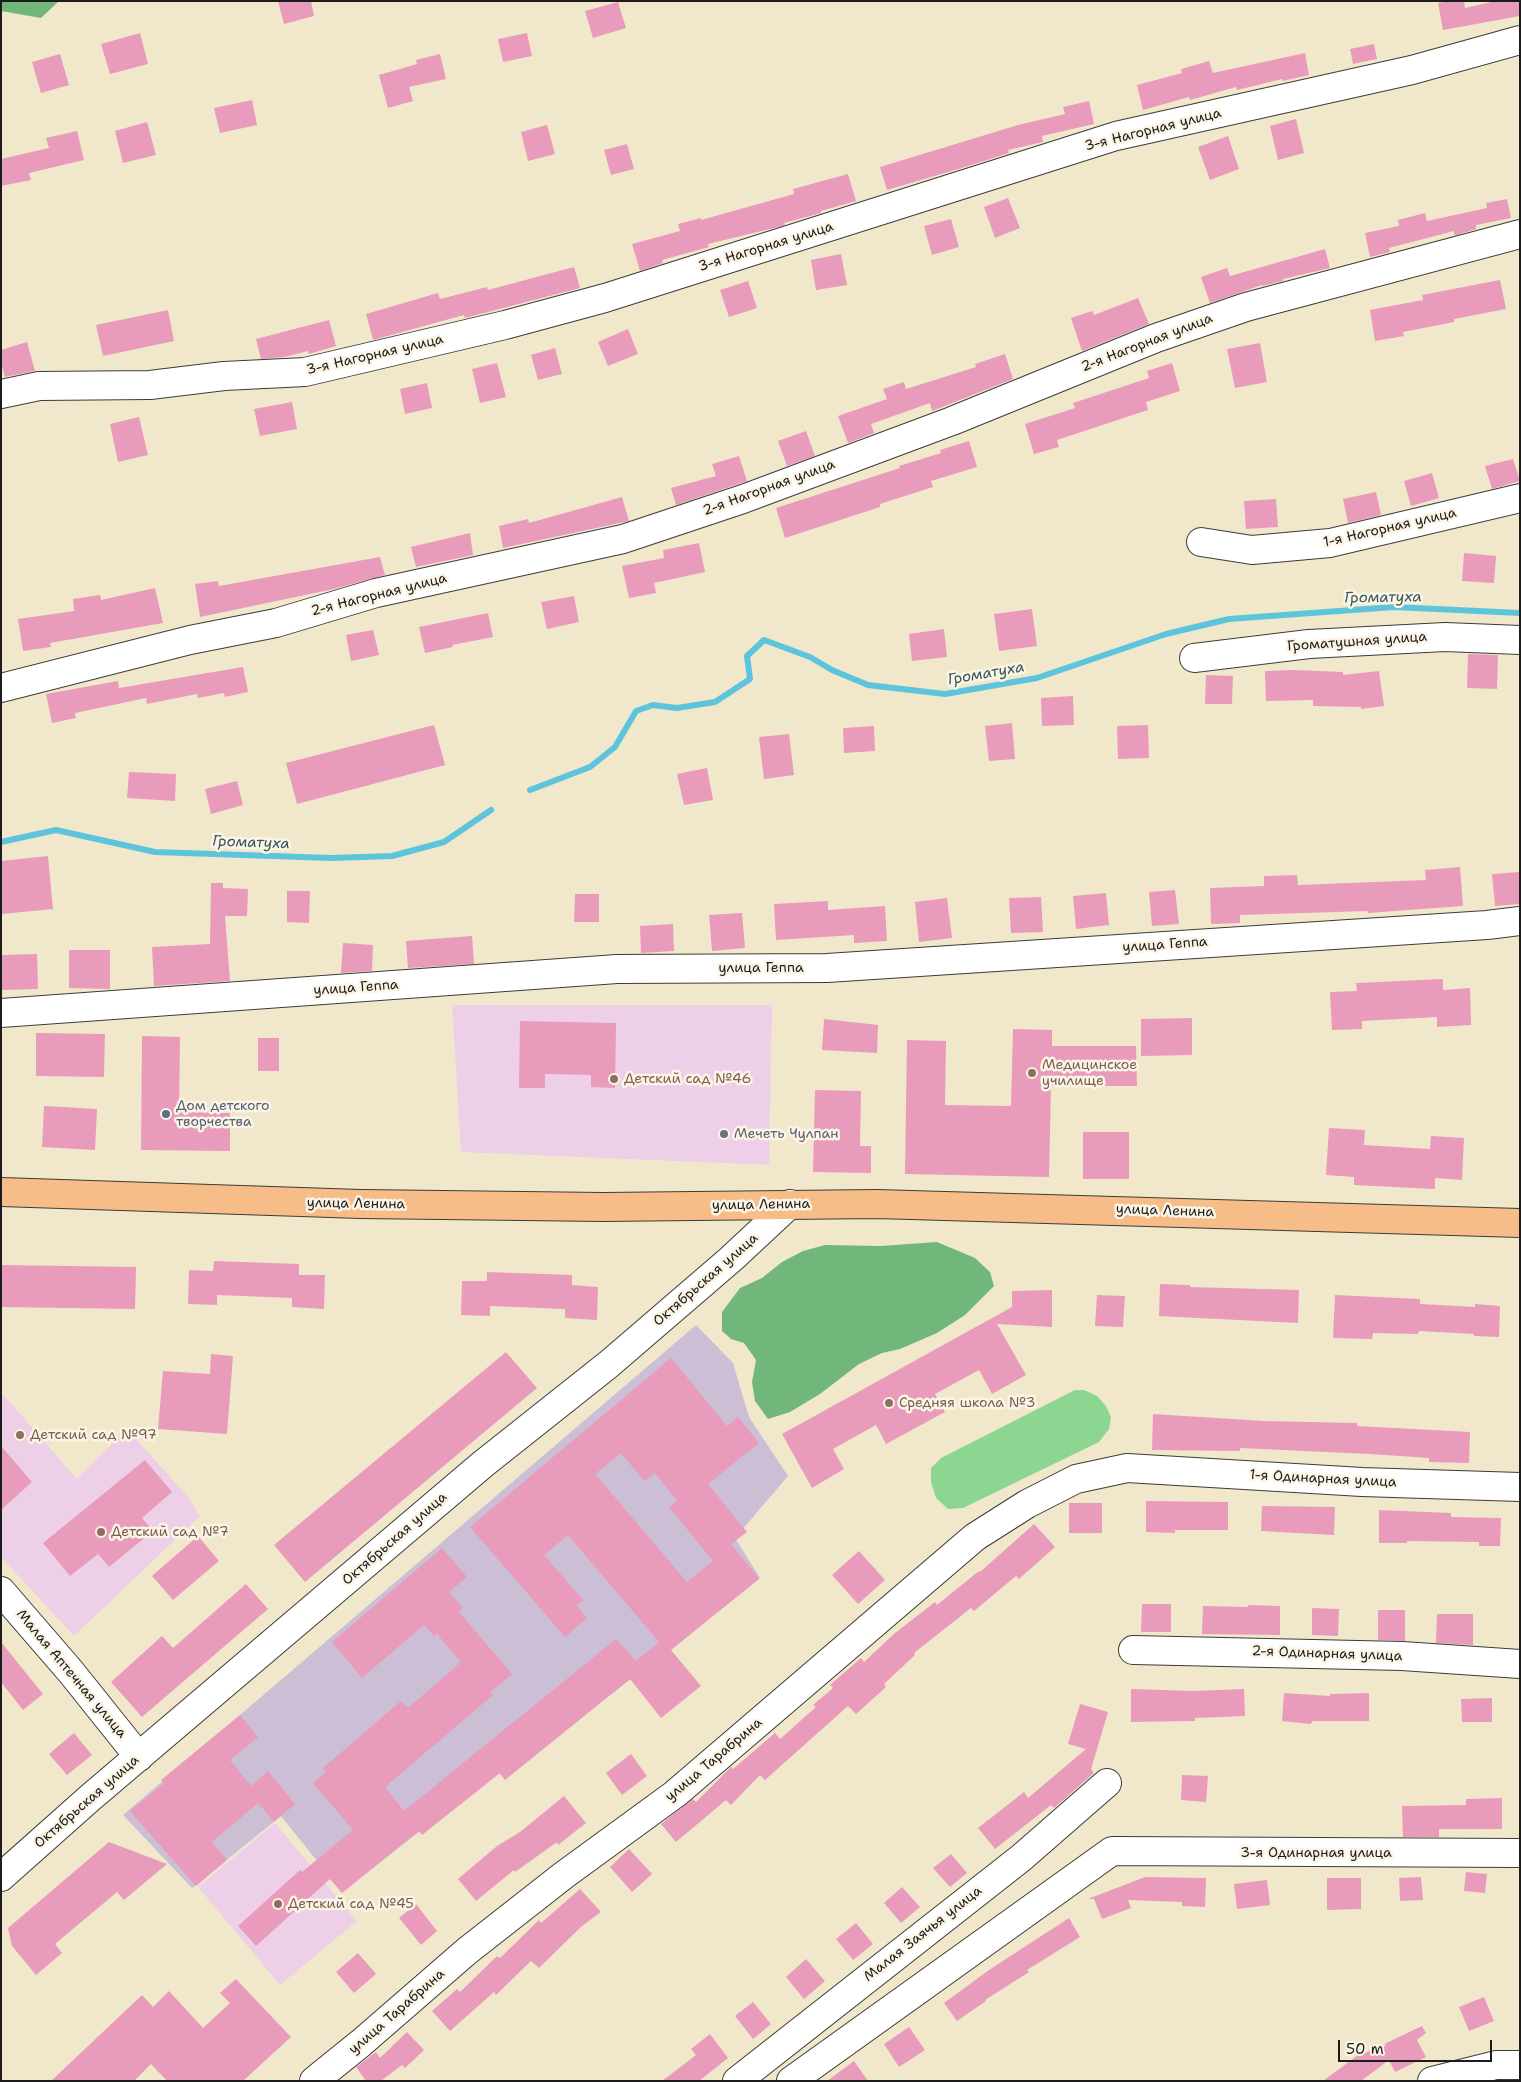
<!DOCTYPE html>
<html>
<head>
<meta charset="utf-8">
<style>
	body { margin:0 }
	#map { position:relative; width:1521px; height:2082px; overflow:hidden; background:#f1e8cc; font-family:"Shantell Sans",sans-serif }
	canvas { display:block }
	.frame { position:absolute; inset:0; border:2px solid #1c1c1c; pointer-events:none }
	.scale { position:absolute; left:1338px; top:2040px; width:154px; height:22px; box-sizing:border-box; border:2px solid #1c1c1c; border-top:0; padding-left:6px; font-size:15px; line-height:18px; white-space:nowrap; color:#1c1c1c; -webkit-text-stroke:4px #fcf5e5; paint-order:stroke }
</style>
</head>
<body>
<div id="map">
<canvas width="1521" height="2082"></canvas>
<div class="frame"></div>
<div class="scale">50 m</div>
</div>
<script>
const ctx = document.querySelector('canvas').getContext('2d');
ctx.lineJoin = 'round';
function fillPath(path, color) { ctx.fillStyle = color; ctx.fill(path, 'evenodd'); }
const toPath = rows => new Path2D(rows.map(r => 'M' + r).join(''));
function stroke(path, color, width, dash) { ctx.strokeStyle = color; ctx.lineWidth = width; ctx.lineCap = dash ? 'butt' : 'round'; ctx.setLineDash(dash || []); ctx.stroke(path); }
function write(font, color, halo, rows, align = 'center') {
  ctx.font = font + ' "Shantell Sans",sans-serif'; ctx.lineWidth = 5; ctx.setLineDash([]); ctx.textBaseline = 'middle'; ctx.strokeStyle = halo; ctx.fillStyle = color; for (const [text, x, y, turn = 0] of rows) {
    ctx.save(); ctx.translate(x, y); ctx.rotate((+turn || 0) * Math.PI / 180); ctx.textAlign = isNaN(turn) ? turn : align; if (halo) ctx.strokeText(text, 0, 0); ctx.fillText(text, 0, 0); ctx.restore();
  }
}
const built = toPath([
	[452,1005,772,1005,769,1165,461,1152],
	[1,1392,77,1479,127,1429,189,1498,200,1516,74,1636,1,1557],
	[275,1823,357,1921,280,1985,198,1887]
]);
const industrial = toPath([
	[696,1325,733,1363,749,1417,788,1476,735,1538,760,1578,504,1778,497,1771,342,1892,281,1816,192,1888,123,1815]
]);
const green = toPath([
	[1075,1390,1084,1390,1097,1396,1106,1406,1111,1417,1109,1429,1099,1442,963,1508,948,1509,936,1498,931,1482,931,1468,941,1458]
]);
const forest = toPath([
	[1,1,59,1,41,18,1,11],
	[937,1242,975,1258,990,1272,994,1286,965,1315,937,1333,900,1349,882,1353,859,1364,820,1394,790,1412,768,1419,755,1401,752,1382,756,1360,744,1343,731,1339,722,1331,722,1312,740,1288,762,1278,782,1262,803,1251,825,1245,881,1246]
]);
const stream = toPath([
	[530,790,590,767,615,747,636,711,653,705,677,708,715,702,750,679,747,656,764,640,810,657,832,670,868,685,945,694,1037,678,1166,634,1229,619,1394,607,1520,613],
	[1,842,56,830,155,852,331,858,392,856,444,842,491,810]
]);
const building = toPath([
	[278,1,311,1,314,16,284,24],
	[1450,1,1464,1,1465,8,1496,1,1520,1,1520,16,1443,30,1438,3],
	[618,2,626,28,593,38,585,11],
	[140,33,148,64,110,74,101,44],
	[527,33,532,56,503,62,498,39],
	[1374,44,1377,59,1353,64,1350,49],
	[1305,53,1309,75,1283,81,1282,79,1237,90,1236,87,1190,100,1189,97,1143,110,1137,85,1182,73,1181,69,1209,61,1213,73],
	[60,54,69,85,41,93,32,62],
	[440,54,446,79,409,87,413,101,388,108,379,75,417,64,416,60],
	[252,100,257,125,220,133,214,108],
	[1089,101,1094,124,1042,136,1043,142,1008,150,1009,153,965,167,887,190,880,167,1018,125,1065,114,1063,107],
	[1296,119,1304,153,1278,160,1270,126],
	[147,122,156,155,123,163,115,131],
	[547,125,555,154,528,161,521,132],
	[77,131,84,160,29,173,31,180,1,186,1,159,49,148,46,138],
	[1228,136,1239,169,1210,180,1198,147],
	[627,144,634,169,611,175,604,150],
	[848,174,856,201,821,211,821,213,784,223,785,225,778,227,708,244,709,247,662,260,663,263,640,271,632,244,680,231,678,224,701,218,701,220,794,194,793,189],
	[1008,198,1020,228,995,238,984,207],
	[1507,199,1511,218,1476,225,1476,229,1457,235,1454,235,1454,231,1389,248,1390,252,1370,257,1365,233,1399,226,1398,220,1425,213,1427,221,1487,208,1486,203],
	[951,219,959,247,932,255,924,226],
	[1325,249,1330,268,1283,279,1283,281,1262,286,1262,285,1210,303,1201,277,1227,268,1230,276],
	[841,254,847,285,816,290,811,260],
	[574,267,580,288,465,318,464,315,373,340,366,314,438,293,440,299,487,287,488,290],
	[1500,280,1506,309,1454,319,1454,322,1403,332,1404,336,1375,341,1370,310,1423,300,1422,295],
	[748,281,757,308,729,317,720,290],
	[1138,298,1149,324,1082,351,1071,318,1092,311,1094,315],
	[168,310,174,341,103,356,96,325],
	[329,320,336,346,309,354,308,351,284,357,261,359,256,339],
	[628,329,638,354,608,366,598,342],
	[27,342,35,371,5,377,1,362,1,350],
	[1260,343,1267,382,1235,388,1227,349],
	[555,348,562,374,538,380,531,355],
	[1005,354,1013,379,932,411,930,403,871,424,874,433,848,443,838,416,887,399,883,389,904,382,906,389,976,367,975,364],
	[497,363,506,397,480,403,472,369],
	[1172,363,1180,391,1146,402,1148,410,1057,440,1059,447,1034,454,1025,424,1075,408,1073,403,1149,378,1147,371],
	[427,383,432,408,405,414,400,389],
	[292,402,297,429,260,436,254,409],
	[139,417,148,455,118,462,110,424],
	[806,431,815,456,787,466,778,441],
	[969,441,977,467,931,481,933,487,880,504,880,507,785,538,776,508,900,468,899,466,941,453,940,450],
	[739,456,747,481,676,505,671,488,716,476,712,464],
	[1513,459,1520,481,1492,489,1485,466],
	[1432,473,1439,498,1411,506,1404,481],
	[1376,492,1381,515,1348,523,1343,499],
	[622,497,629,521,503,548,499,526,528,519,529,523],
	[1276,499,1278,527,1246,529,1244,501],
	[470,533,473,555,416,567,411,547],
	[699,543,705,572,654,583,656,593,629,598,622,566,664,558,663,550],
	[1464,553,1496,556,1494,583,1462,581],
	[380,557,385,575,334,589,200,617,195,584,218,581,219,586],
	[155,588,163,623,50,643,51,647,23,651,18,619,74,611,73,599,100,595,101,600],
	[574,596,579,622,547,629,541,602],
	[1032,609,1037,646,999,651,994,614],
	[488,613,493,637,452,645,453,647,425,653,419,627],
	[944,629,947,657,912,661,909,634],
	[373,630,379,655,351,661,346,635],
	[1468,654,1498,655,1497,689,1467,688],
	[243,667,248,692,225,697,224,693,198,698,197,694,147,704,146,698,75,713,76,718,52,723,46,694,118,681,119,688],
	[1294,670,1343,672,1343,675,1379,671,1384,706,1361,709,1361,707,1313,706,1313,700,1266,701,1265,671],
	[1206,675,1233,676,1232,704,1205,704],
	[1073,696,1074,725,1042,726,1041,698],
	[1012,723,1015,759,989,761,985,726],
	[434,725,445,765,297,804,286,763],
	[1148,725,1149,758,1118,759,1117,726],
	[874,726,875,751,844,753,843,728],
	[789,734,794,775,764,779,759,737],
	[707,768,713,800,684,805,677,774],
	[129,772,176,774,175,801,127,798],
	[237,781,243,805,211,814,205,789],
	[48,856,53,909,1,914,1,861],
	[1460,867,1463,906,1368,913,1368,911,1240,915,1240,923,1211,924,1210,888,1264,886,1264,876,1297,875,1298,885,1426,880,1425,870],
	[1520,872,1520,904,1495,906,1492,874],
	[211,883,223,883,223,888,248,889,247,916,225,916,230,981,154,986,152,947,210,944],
	[1175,890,1179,924,1152,926,1149,892],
	[287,891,310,891,309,923,287,922],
	[1106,893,1109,925,1076,929,1073,896],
	[575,894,599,894,599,922,574,922],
	[1041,897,1043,932,1011,933,1009,898],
	[947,898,952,938,919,942,915,902],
	[828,901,828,910,885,906,887,941,854,943,854,935,776,940,774,904],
	[742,913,745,948,712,951,709,915],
	[673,924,674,951,641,953,640,926],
	[472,936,474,964,408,968,406,941],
	[343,943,373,945,372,971,341,973],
	[69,950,110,950,110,989,69,988],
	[37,954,38,989,2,990,2,955],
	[1443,979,1443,990,1470,988,1471,1025,1437,1027,1437,1017,1362,1021,1362,1029,1332,1030,1330,992,1357,991,1356,983],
	[1192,1018,1192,1055,1141,1056,1141,1019],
	[824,1019,878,1025,877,1053,822,1050],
	[520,1021,616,1023,615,1088,591,1087,591,1075,545,1074,545,1088,519,1088],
	[1013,1029,1052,1030,1052,1046,1136,1046,1137,1086,1051,1086,1049,1177,905,1174,907,1040,946,1041,945,1105,1011,1106],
	[36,1033,105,1034,104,1077,36,1076],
	[142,1036,180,1037,179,1112,230,1113,230,1151,141,1150],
	[258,1038,279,1038,279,1071,258,1071],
	[815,1090,861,1091,860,1146,871,1146,871,1173,813,1172],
	[44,1106,97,1109,95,1150,42,1147],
	[1329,1128,1365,1130,1364,1145,1430,1149,1431,1136,1464,1138,1462,1180,1435,1178,1435,1189,1354,1185,1354,1177,1326,1175],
	[1083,1132,1129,1132,1129,1179,1083,1179],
	[214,1261,299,1264,299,1275,325,1275,324,1309,292,1307,292,1298,217,1295,217,1305,188,1304,189,1270,213,1271],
	[1,1265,136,1267,135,1309,1,1307],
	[487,1272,572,1275,572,1285,598,1287,597,1320,565,1318,565,1309,490,1306,490,1316,461,1315,462,1281,487,1281],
	[1160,1284,1190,1285,1190,1287,1299,1290,1298,1323,1159,1316],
	[1052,1290,1052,1327,997,1324,1026,1375,992,1394,979,1370,935,1394,945,1412,886,1444,876,1425,833,1449,844,1469,812,1488,782,1434,1012,1307,1012,1291],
	[1097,1295,1125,1296,1123,1327,1095,1326],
	[1335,1295,1420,1299,1420,1304,1475,1307,1475,1304,1500,1306,1499,1337,1474,1336,1474,1334,1419,1331,1418,1334,1373,1333,1372,1339,1333,1338],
	[506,1352,537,1388,305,1582,274,1545],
	[211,1354,233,1356,227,1434,158,1429,163,1371,210,1374],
	[671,1358,727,1426,738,1417,759,1443,708,1484,747,1532,731,1544,759,1579,671,1650,701,1686,661,1718,630,1679,505,1780,500,1773,422,1835,419,1831,342,1893,330,1879,256,1946,238,1926,300,1870,302,1872,353,1830,313,1783,326,1772,323,1768,401,1701,408,1708,461,1662,437,1634,434,1636,424,1625,362,1678,332,1642,442,1548,467,1577,449,1592,463,1608,459,1612,512,1674,490,1692,493,1695,385,1787,404,1811,616,1639,636,1661,659,1642,568,1535,544,1555,583,1600,576,1605,587,1618,565,1637,470,1527],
	[621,1453,644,1481,655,1473,677,1501,669,1507,713,1561,687,1582,595,1474],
	[1153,1414,1264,1421,1357,1423,1357,1426,1470,1432,1469,1463,1429,1462,1429,1458,1370,1454,1240,1448,1240,1451,1152,1450],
	[1,1446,32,1482,1,1510],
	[145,1460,172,1492,142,1518,153,1531,109,1567,98,1554,70,1576,43,1543],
	[1146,1501,1228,1502,1228,1530,1175,1530,1175,1533,1146,1532],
	[1069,1503,1102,1503,1102,1533,1069,1533],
	[1262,1506,1335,1507,1334,1535,1261,1531],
	[1379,1510,1451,1513,1451,1517,1501,1518,1500,1546,1479,1546,1479,1542,1407,1541,1407,1543,1379,1543],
	[1034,1524,1055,1547,1019,1579,1016,1576,974,1611,971,1608,914,1653,915,1655,884,1684,886,1687,856,1714,848,1706,765,1780,760,1775,731,1805,726,1800,676,1842,661,1824,693,1799,696,1802,731,1767,733,1769,775,1733,780,1739,816,1707,813,1705,833,1688,830,1685,861,1658,864,1662,895,1633,935,1602,937,1605,979,1571,980,1572],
	[198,1536,219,1561,173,1600,152,1576],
	[859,1551,885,1580,858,1604,832,1575],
	[246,1584,268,1609,142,1717,111,1682,162,1636,173,1648],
	[1142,1604,1171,1604,1171,1632,1141,1632],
	[1248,1605,1280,1606,1280,1635,1202,1634,1203,1606,1248,1607],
	[1312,1608,1339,1609,1338,1636,1312,1635],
	[1378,1610,1405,1610,1405,1641,1378,1640],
	[1437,1614,1473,1614,1473,1645,1436,1643],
	[1,1642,43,1694,23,1710,1,1682],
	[1131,1689,1194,1691,1244,1689,1245,1716,1195,1718,1195,1721,1131,1722],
	[1284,1693,1330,1696,1330,1694,1369,1693,1369,1721,1312,1721,1311,1724,1282,1721],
	[1492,1698,1492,1722,1462,1722,1461,1699],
	[1080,1704,1108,1712,1091,1769,1094,1773,1054,1808,1051,1805,995,1849,978,1828,1024,1792,1028,1798,1086,1749,1068,1744],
	[240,1715,258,1737,230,1760,251,1786,268,1771,295,1804,274,1822,258,1803,212,1842,227,1860,196,1886,130,1811,164,1783,161,1780],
	[74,1733,92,1755,67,1775,49,1754],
	[631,1754,647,1776,622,1795,606,1773],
	[1182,1775,1208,1776,1206,1802,1181,1800],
	[564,1796,586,1823,558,1845,557,1842,515,1872,514,1870,476,1901,458,1879,497,1846,520,1832],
	[1502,1798,1502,1829,1439,1829,1439,1837,1403,1837,1402,1806,1466,1805,1466,1799],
	[109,1842,167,1864,124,1900,117,1892,55,1944,62,1953,36,1975,12,1946,8,1928],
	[629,1849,652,1874,632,1892,610,1867],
	[951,1854,967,1873,950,1887,933,1868],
	[1466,1872,1487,1874,1485,1893,1464,1891],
	[1145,1877,1206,1878,1205,1907,1182,1906,1182,1902,1128,1900,1131,1908,1102,1919,1094,1899,1088,1899],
	[1421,1877,1423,1900,1400,1901,1399,1878],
	[1327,1878,1361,1878,1361,1909,1327,1910],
	[1267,1880,1270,1905,1237,1909,1234,1884],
	[902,1887,920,1907,901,1923,884,1903],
	[580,1889,601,1912,582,1926,539,1968,531,1961,496,1995,494,1992,450,2031,432,2011,457,1989,460,1992,497,1956,500,1958,539,1920,541,1923],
	[416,1904,437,1931,421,1945,399,1918],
	[1069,1918,1080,1937,1027,1970,1029,1972,985,2000,986,2001,957,2021,944,2003,989,1970],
	[856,1923,873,1944,853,1960,836,1939],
	[358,1953,376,1974,354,1993,336,1972],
	[806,1959,825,1981,804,1999,786,1977],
	[236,1979,291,2037,243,2081,167,2081,151,2064,134,2081,51,2081,142,1995,153,2007,169,1991,203,2028,230,2003,220,1993],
	[1484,1997,1494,2021,1469,2031,1459,2007],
	[753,2002,771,2024,753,2039,735,2016],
	[1422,2026,1426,2033,1417,2040,1426,2057,1395,2072,1389,2060,1361,2081,1323,2081,1358,2055,1359,2056],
	[909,2027,925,2050,899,2067,884,2044],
	[407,2032,424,2050,405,2068,402,2065,381,2081,366,2081,356,2067,376,2052,380,2058],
	[710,2034,728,2058,699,2081,662,2081,696,2055,691,2049],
	[854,2061,868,2081,827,2081]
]);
const minor = toPath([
	[1,394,39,386,150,385,224,376,305,372,505,325,605,298,1116,136,1412,70,1520,40],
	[1201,542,1252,550,1330,543,1520,498],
	[1194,658,1309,644,1445,637,1520,640],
	[1,688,190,640,276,623,376,593,623,539,743,499,952,421,1156,338,1246,307,1520,234],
	[1,1013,617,969,827,968,1487,925,1520,921],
	[1,1591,71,1672,139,1757],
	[1133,1650,1402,1656,1520,1664],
	[1,1877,91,1797,483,1464,609,1364,731,1259,790,1204],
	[314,2081,361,2043,467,1951,564,1875,675,1794,975,1537,1027,1504,1076,1479,1127,1468,1362,1482,1520,1487],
	[737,2081,1021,1858,1107,1783],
	[791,2081,1112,1851,1520,1853],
	[1432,2081,1496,2065,1520,2065]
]);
const major = toPath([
	[1,1192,361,1204,603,1207,877,1204,1520,1223]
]);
const markers = [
	[1032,1073,5,"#8d6e63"],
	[614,1079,5,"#8d6e63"],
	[166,1114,5,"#5c6f8a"],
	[724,1134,5,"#6b7280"],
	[889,1403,5,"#8d6e63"],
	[20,1435,5,"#8d6e63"],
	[101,1532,5,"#8d6e63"],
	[278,1904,5,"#8d6e63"]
];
const streetNames = [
	["3-я Нагорная улица",1153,130,-14],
	["3-я Нагорная улица",766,247,-17],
	["2-я Нагорная улица",1147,343,-21],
	["3-я Нагорная улица",375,355,-13],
	["2-я Нагорная улица",769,488,-20],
	["1-я Нагорная улица",1390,528,-13],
	["2-я Нагорная улица",379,595,-14],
	["Громатушная улица",1357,642,-4],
	["улица Геппа",1165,945,-4],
	["улица Геппа",761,968],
	["улица Геппа",356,988,-4],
	["улица Ленина",356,1204,1],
	["улица Ленина",761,1205,-1],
	["улица Ленина",1165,1211,2],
	["Октябрьская улица",706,1280,-41],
	["1-я Одинарная улица",1323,1479,3],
	["Октябрьская улица",395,1539,-41],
	["2-я Одинарная улица",1327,1654,2],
	["Малая Аптечная улица",71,1674,50],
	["улица Тарабрина",714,1760,-40],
	["Октябрьская улица",87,1802,-41],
	["3-я Одинарная улица",1316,1853],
	["Малая Заячья улица",923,1934,-38],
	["улица Тарабрина",397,2012,-41]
];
const educationNames = [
	["Медицинское",1042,1065],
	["училище",1042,1081],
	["Детский сад №46",624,1079],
	["Средняя школа №3",899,1403],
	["Детский сад №97",30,1435],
	["Детский сад №7",111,1532],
	["Детский сад №45",288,1904]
];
const serviceNames = [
	["Дом детского",176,1106],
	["творчества",176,1122]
];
const worshipNames = [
	["Мечеть Чулпан",734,1134]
];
const waterNames = [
	["Громатуха",1383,598,-1],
	["Громатуха",986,674,-10],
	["Громатуха",251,843,2]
];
fillPath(built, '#edd0e8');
fillPath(industrial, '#ccbed4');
fillPath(green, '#8cd692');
fillPath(forest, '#71b77c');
stroke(stream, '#5ec4dc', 6);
fillPath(building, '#e99bbc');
stroke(minor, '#3c3b36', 30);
stroke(major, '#3c3b36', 30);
stroke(minor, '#fff', 28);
stroke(major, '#f7bd88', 28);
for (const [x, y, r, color] of markers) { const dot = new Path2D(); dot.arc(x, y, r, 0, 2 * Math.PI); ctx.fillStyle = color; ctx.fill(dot); stroke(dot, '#fcf5e5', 2); }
write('14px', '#1c1c1c', '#fcf5e5', streetNames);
write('14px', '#785e54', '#fcf5e5', educationNames, 'left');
write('14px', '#4e5e75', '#fcf5e5', serviceNames, 'left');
write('14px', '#5b616d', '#fcf5e5', worshipNames, 'left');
write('italic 15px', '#33575f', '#fcf5e5', waterNames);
</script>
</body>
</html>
